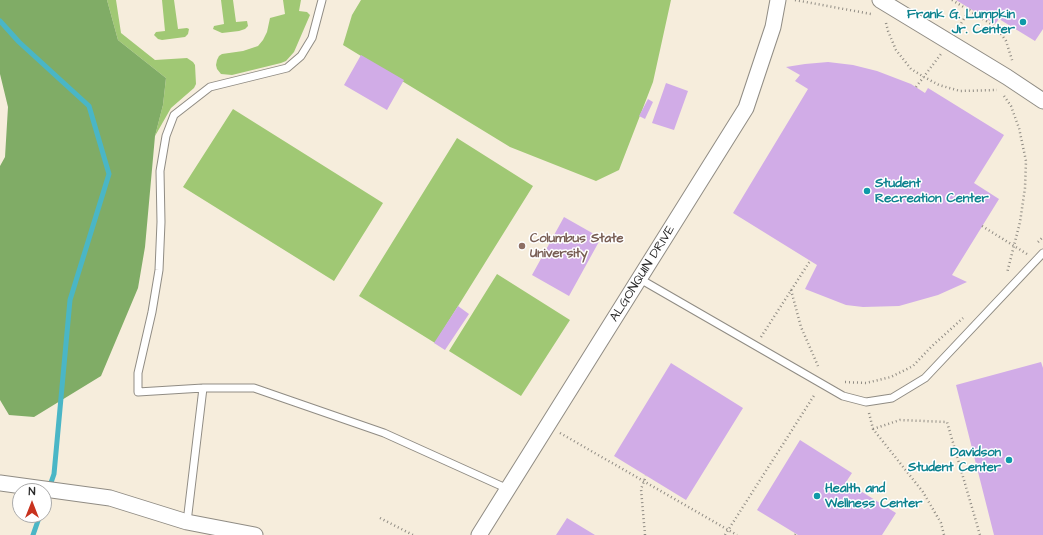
<!DOCTYPE html>
<html>
<head>
<meta charset="utf-8">
<style>
	body { margin:0 }
	#map { position:relative; width:1043px; height:535px; overflow:hidden; background:#f6eddc; font-family:"Architects Daughter",sans-serif }
	canvas { display:block }
	.north { position:absolute; left:12px; top:483px; width:40px; height:40px; box-sizing:border-box; background:#fff; border:1px solid #aaa; border-radius:50%; rotate:0deg; font-size:11px; font-weight:700; line-height:16px; text-align:center; color:#2b2b2b }
	.north::after { content:''; display:block; margin:auto; width:14px; height:18px; background:#c8321e; clip-path:polygon(50% 0,100% 100%,50% 72%,0 100%) }
</style>
</head>
<body>
<div id="map">
<canvas width="1043" height="535"></canvas>
<div class="north">N</div>
</div>
<script>
const ctx = document.querySelector('canvas').getContext('2d');
ctx.lineJoin = 'round';
function fillPath(path, color) { ctx.fillStyle = color; ctx.fill(path, 'evenodd'); }
const toPath = rows => new Path2D(rows.map(r => 'M' + r).join(''));
function stroke(path, color, width, dash) { ctx.strokeStyle = color; ctx.lineWidth = width; ctx.lineCap = dash ? 'butt' : 'round'; ctx.setLineDash(dash || []); ctx.stroke(path); }
function write(font, color, halo, rows, align = 'center') {
  ctx.font = font + ' "Architects Daughter",sans-serif'; ctx.lineWidth = 3; ctx.setLineDash([]); ctx.textBaseline = 'middle'; ctx.strokeStyle = halo; ctx.fillStyle = color; for (const [text, x, y, turn = 0] of rows) {
    ctx.save(); ctx.translate(x, y); ctx.rotate((+turn || 0) * Math.PI / 180); ctx.textAlign = isNaN(turn) ? turn : align; if (halo) ctx.strokeText(text, 0, 0); ctx.fillText(text, 0, 0); ctx.restore();
  }
}
const green = toPath([
	[107,0,116,0,121,33,155,60,187,58,193,62,195,65,196,84,194,88,171,108,155,136,163,105,166,78,118,40],
	[162,0,174,0,178,29,187,28,189,29,188,34,185,37,162,40,158,39,154,35,156,32,165,31],
	[221,0,233,0,236,22,247,21,248,26,245,29,239,31,222,33,213,29,214,26,224,24],
	[283,0,301,0,299,11,307,12,310,15,294,52,286,61,281,63,232,75,221,74,217,69,216,65,217,60,219,56,222,54,243,51,258,46,263,40,267,32,270,18,285,14],
	[361,0,671,0,653,82,619,170,596,181,510,147,343,45,352,15],
	[233,109,383,203,334,281,183,187],
	[457,138,533,186,435,343,359,296],
	[497,274,570,320,521,396,449,351]
]);
const forest = toPath([
	[0,0,107,0,118,40,166,78,163,105,155,136,145,247,138,288,101,376,34,417,9,415,0,400,0,166,5,157,8,107,0,74]
]);
const stream = toPath([
	[0,21,19,42,89,106,109,174,70,300,54,474,44,503],
	[33,535,40,515]
]);
const building = toPath([
	[956,0,1043,0,1043,29,1035,41,999,19,995,24],
	[361,55,404,80,387,110,344,85],
	[828,62,853,65,877,71,911,84,925,93,928,88,1004,135,974,183,999,199,952,275,967,282,938,295,899,306,863,307,846,305,805,289,817,265,733,213,808,89,795,81,800,75,786,67,805,64],
	[666,83,688,91,674,130,652,123],
	[648,99,653,102,645,119,639,116],
	[564,217,601,238,569,296,532,275],
	[458,306,469,314,445,350,434,343],
	[1041,362,1043,368,1043,535,994,535,956,385],
	[671,363,743,408,686,500,614,456],
	[800,440,852,473,846,482,896,513,882,535,798,535,757,510],
	[567,518,595,535,556,535]
]);
const path = toPath([
	[795,0,871,14],
	[952,0,996,27,1006,41,1013,63],
	[886,23,888,31,896,50,911,69,924,77,939,85,960,91,997,90],
	[957,30,970,9],
	[916,87,941,54],
	[1004,96,1011,106,1019,128,1026,161,1025,188,1020,222,1007,273],
	[982,226,1027,254],
	[1038,242,1043,237],
	[791,290,801,327,818,366],
	[761,337,810,261],
	[845,382,866,383,891,377,913,366,931,347,963,318],
	[869,413,873,429,923,492,941,523,944,535],
	[873,429,900,420,947,422,980,535],
	[560,433,737,535],
	[380,518,413,535],
	[645,535,641,489,646,476],
	[725,535,815,394],
	[795,535,796,534]
]);
const lane = toPath([
	[322,0,312,38,301,56,287,68,210,87,174,115,166,136,160,171,161,222,159,270,152,312,138,373,138,392,203,388,254,388,384,433,508,489],
	[640,279,843,396,866,402,892,398,925,378,1043,253],
	[187,522,203,388]
]);
const street = toPath([
	[880,0,1007,77,1043,101],
	[0,483,110,498,187,522,255,535],
	[479,535,746,108,773,27,778,0]
]);
const markers = [
	[1023,22,4,"#0f9aa8"],
	[867,191,4,"#0f9aa8"],
	[522,246,4,"#8d6e63"],
	[1009,460,4,"#0f9aa8"],
	[817,496,4,"#0f9aa8"]
];
const cultureNames = [
	["Frank G. Lumpkin",1015,15],
	["Jr. Center",1015,30],
	["Student",875,184,"left"],
	["Recreation Center",875,199,"left"],
	["Davidson",1001,453],
	["Student Center",1001,468],
	["Health and",825,489,"left"],
	["Wellness Center",825,504,"left"]
];
const educationNames = [
	["Columbus State",530,239],
	["University",530,254]
];
const streetNames = [
	["ALGONQUIN DRIVE",643,274,-58]
];
fillPath(green, '#a0c874');
fillPath(forest, '#80ac66');
stroke(stream, '#4ab6c6', 5);
fillPath(building, '#d1ace7');
stroke(lane, '#908c84', 9);
stroke(street, '#908c84', 17);
stroke(path, '#908c84', 2.5, [1, 3]);
stroke(lane, '#fff', 7);
stroke(street, '#fff', 15);
for (const [x, y, r, color] of markers) { const dot = new Path2D(); dot.arc(x, y, r, 0, 2 * Math.PI); ctx.fillStyle = color; ctx.fill(dot); stroke(dot, '#fff', 1.5); }
write('bold 13px', '#0d838f', '#fff', cultureNames, 'right');
write('bold 13px', '#785e54', '#fff', educationNames, 'left');
write('13px', '#2b2b2b', '#fff', streetNames);
</script>
</body>
</html>
